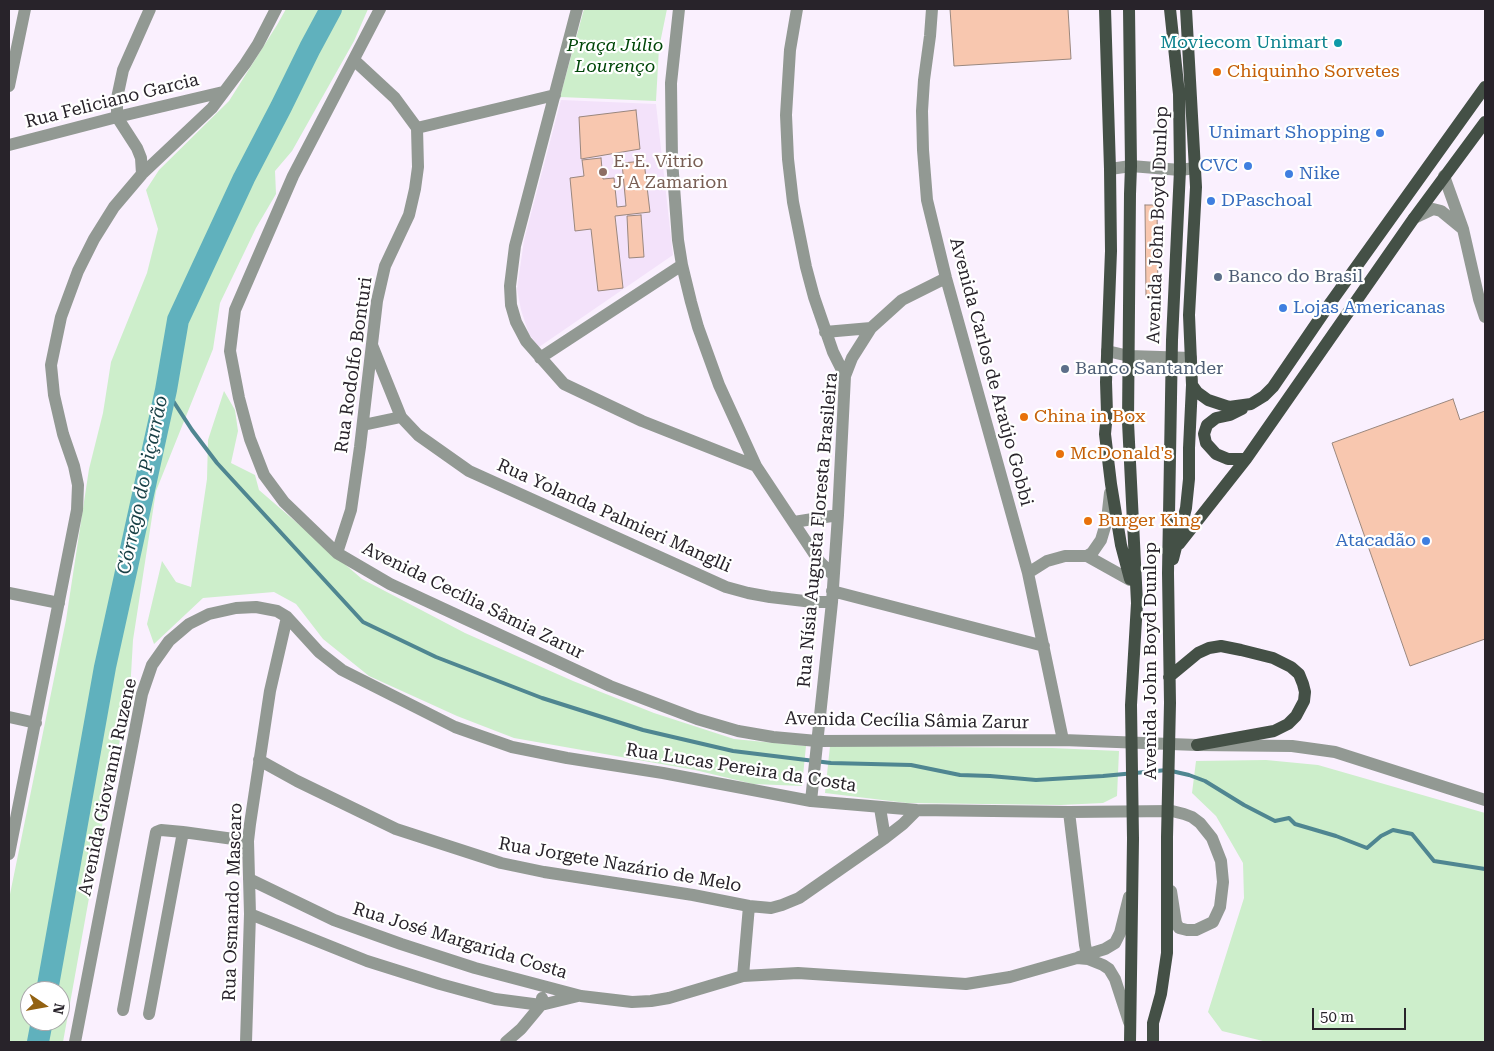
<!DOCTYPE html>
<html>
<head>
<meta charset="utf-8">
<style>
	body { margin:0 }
	#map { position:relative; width:1494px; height:1051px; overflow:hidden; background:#faf0fe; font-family:"Roboto Serif",serif }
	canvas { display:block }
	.frame { position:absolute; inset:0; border:10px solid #28232a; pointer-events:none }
	.north { position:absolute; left:20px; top:981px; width:50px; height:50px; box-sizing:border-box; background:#fff; border:1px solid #a9a7aa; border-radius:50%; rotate:102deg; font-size:14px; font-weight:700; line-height:20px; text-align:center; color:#28232a }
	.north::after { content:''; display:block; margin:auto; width:18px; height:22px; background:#936212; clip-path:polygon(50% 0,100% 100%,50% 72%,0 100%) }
	.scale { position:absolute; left:1312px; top:1008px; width:94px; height:22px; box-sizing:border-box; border:2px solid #28232a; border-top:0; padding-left:6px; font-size:15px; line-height:18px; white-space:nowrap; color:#28232a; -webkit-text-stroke:4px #fff; paint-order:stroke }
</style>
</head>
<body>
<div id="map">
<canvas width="1494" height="1051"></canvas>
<div class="frame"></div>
<div class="north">N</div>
<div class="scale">50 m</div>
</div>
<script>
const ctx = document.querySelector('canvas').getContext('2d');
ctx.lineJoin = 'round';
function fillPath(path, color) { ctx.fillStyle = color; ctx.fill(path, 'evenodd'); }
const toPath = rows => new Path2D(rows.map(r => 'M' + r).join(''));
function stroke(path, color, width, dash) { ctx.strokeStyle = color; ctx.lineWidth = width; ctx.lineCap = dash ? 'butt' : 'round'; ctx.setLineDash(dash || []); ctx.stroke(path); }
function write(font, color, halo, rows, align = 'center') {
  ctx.font = font + ' "Roboto Serif",serif'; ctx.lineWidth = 4.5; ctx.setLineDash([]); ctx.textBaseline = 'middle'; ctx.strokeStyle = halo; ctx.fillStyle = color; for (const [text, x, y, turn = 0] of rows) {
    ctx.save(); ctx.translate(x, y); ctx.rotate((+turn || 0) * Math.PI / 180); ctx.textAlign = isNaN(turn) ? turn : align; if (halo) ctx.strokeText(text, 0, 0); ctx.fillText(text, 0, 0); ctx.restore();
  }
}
const built = toPath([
	[561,100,656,104,673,255,539,347,529,334,521,310,517,289,524,240]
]);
const green = toPath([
	[286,9,368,9,354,41,292,151,275,171,276,194,256,228,220,303,213,349,156,491,133,640,130,692,102,826,63,1042,9,1042,9,899,66,620,89,469,103,413,111,362,147,273,158,229,146,190,159,170,229,101,277,25],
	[30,991,60,991,60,1021,30,1021],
	[584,9,667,9,659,48,656,101,560,97],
	[224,391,235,410,238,431,231,463,255,475,259,490,362,579,465,633,573,681,654,713,734,739,806,746,802,786,753,784,695,770,514,738,457,716,369,676,323,639,296,604,274,592,203,598,154,644,147,624,162,561,176,582,191,587,207,479,208,440],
	[830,746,1052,748,1119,751,1117,796,1103,803,1061,805,907,803,825,793],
	[1266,760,1318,765,1485,813,1485,1042,1267,1042,1222,1031,1208,1012,1244,898,1243,863,1216,816,1192,793,1196,761]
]);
const stream = toPath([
	[166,390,192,430,217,463,363,622,436,657,542,698,643,730,733,751,831,763,911,765,960,775,990,776,1036,780,1103,776,1167,770,1189,775,1205,781,1244,805,1275,821,1289,818,1295,824,1336,836,1367,848,1381,836,1393,830,1412,834,1434,861,1485,869]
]);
const river = toPath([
	[47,991,105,667,166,390,178,320,244,178,281,107,310,48,331,9],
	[38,1042,42,1021]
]);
const building = toPath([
	[950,9,1068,9,1071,59,954,66,950,9],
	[636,110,640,149,581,159,579,117,636,110],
	[601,158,603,179,614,178,617,207,626,206,622,163,644,161,650,212,615,216,623,288,598,291,591,229,575,231,570,178,584,176,582,160,601,158],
	[1145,205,1157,205,1158,297,1146,297,1145,205],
	[641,215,644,257,629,258,627,216,641,215],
	[1453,399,1460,420,1485,411,1485,639,1410,666,1332,443,1453,399]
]);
const minor = toPath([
	[380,9,293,176,235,310,230,351,239,398,250,439,264,475,284,502,337,553,390,584,610,686,697,719,738,731,773,737,817,741,1063,740,1197,745,1292,746,1335,752,1485,800],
	[577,9,515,246,510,286,511,305,516,322,526,341,564,384,642,421,756,466],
	[679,9,671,83,672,160,678,240,682,265,691,302,698,327,719,385,756,466,819,561,833,575],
	[797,9,790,50,786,115,788,159,793,202,806,267,814,297,833,352,845,376],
	[932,9,930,36,924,80,922,111,923,150,927,200,946,278,1028,573,1063,740],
	[9,86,25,9],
	[417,128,555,95],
	[9,145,117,117,223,92],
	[1110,169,1131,166,1180,170,1195,168],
	[142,174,141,158,137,148,117,117,117,98,123,70,150,9],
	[1444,176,1463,229,1479,299,1485,317],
	[1414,218,1433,209,1441,211,1463,229],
	[825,332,871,328],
	[372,345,401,417,418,435,469,471,726,587,748,593,770,597,813,602,832,602],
	[1107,351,1129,356,1191,358],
	[540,358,682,265],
	[363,425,401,417],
	[794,522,838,515],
	[337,553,351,510,360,447,377,301,385,266,409,215,415,189,418,167,417,128,395,98,354,60],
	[1087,556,1130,580],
	[1028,573,1047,561,1065,556,1087,556,1092,553,1101,540,1107,520,1110,493],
	[832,591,1044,646],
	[9,593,59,603],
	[9,717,36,723],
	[259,760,297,781,396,829,501,863,544,872,693,895,749,906,771,908,782,905,799,898,885,838,903,824,917,810],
	[811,801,832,602,838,515,845,376,852,358,871,328,902,300,946,278],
	[880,808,885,838],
	[1069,812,1085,945,1088,959],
	[9,854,77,510,78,485,74,466,63,434,54,395,51,365,61,317,78,271,94,239,114,207,142,174,212,108,245,64,258,44,276,9],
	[249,879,334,920,401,944,475,968,581,996,632,1002,651,1001,669,998,743,976,798,973,966,984,1010,977,1077,958,1088,959,1103,965,1109,969,1115,979,1129,1022],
	[250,914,367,961,440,984,495,999,541,1005,578,996],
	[1079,957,1105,949,1115,943,1120,933,1129,897],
	[743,976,749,906],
	[123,1010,156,832,161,830,183,832,248,841],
	[149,1014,183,832],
	[75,1042,142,694,152,665,169,641,189,624,209,614,236,608,256,607,277,611,287,617,319,652,342,670,455,727,512,747,567,758,663,773,811,801,917,810,1069,812,1172,811,1184,814,1192,817,1200,823,1212,838,1221,861,1223,882,1220,907,1213,922,1196,930,1187,930,1179,928,1176,923,1171,891],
	[246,1042,250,914,248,841,250,824,270,691,287,617],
	[506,1042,521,1029,541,1005,542,998]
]);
const major = toPath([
	[1105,9,1110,169,1111,251,1106,382,1107,413,1105,434,1111,484,1121,545,1130,579],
	[1129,9,1131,166,1130,194,1128,422,1137,603,1131,705,1133,839,1130,1042],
	[1192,385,1197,392,1208,400,1229,407,1251,404,1264,396,1273,387,1331,302,1485,87],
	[1242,409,1230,415,1216,418,1207,425,1204,434,1206,443,1216,454,1228,459,1246,459],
	[1179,544,1246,459,1414,218,1485,122],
	[1173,559,1186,508,1189,479,1189,448,1192,385,1189,315,1196,187,1186,9],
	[1169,677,1198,653,1209,648,1221,646,1241,650,1273,658,1291,667,1299,674,1303,684,1305,692,1304,701,1296,716,1288,724,1274,731,1197,745],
	[1153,1042,1153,1023,1161,994,1167,953,1167,837,1170,703,1168,573,1172,340,1180,170,1179,94,1170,9]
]);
const markers = [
	[1338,43,5,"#0f9aa8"],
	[1217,72,5,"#e8710a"],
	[1380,133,5,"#3f7fe0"],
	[1248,166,5,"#3f7fe0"],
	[603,172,5,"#8d6e63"],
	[1289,174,5,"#3f7fe0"],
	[1211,201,5,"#3f7fe0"],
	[1218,277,5,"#5c6f8a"],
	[1283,308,5,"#3f7fe0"],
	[1065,369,5,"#5c6f8a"],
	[1024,417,5,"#e8710a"],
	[1060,454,5,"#e8710a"],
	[1088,521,5,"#e8710a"],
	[1426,541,5,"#3f7fe0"]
];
const cultureNames = [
	["Moviecom Unimart",1328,43]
];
const parkNames = [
	["Praça Júlio",615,46],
	["Lourenço",615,67]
];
const foodNames = [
	["Chiquinho Sorvetes",1227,72],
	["China in Box",1034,417],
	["McDonald's",1070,454],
	["Burger King",1098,521]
];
const streetNames = [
	["Rua Feliciano Garcia",112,101,-14],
	["Avenida John Boyd Dunlop",1158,225,-88],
	["Rua Rodolfo Bonturi",354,365,-82],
	["Avenida Carlos de Araújo Gobbi",991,372,75],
	["Rua Yolanda Palmieri Manglli",614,516,24],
	["Rua Nísia Augusta Floresta Brasileira",818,530,-85],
	["Avenida Cecília Sâmia Zarur",473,601,26],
	["Avenida John Boyd Dunlop",1151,661,-90],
	["Avenida Cecília Sâmia Zarur",907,721,1],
	["Rua Lucas Pereira da Costa",741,768,9],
	["Avenida Giovanni Ruzene",108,787,-78],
	["Rua Jorgete Nazário de Melo",620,865,10],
	["Rua Osmando Mascaro",233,902,-88],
	["Rua José Margarida Costa",460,941,17]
];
const shopNames = [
	["Unimart Shopping",1370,133],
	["CVC",1238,166],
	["Nike",1299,174,"left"],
	["DPaschoal",1221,201,"left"],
	["Lojas Americanas",1293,308,"left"],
	["Atacadão",1416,541]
];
const educationNames = [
	["E. E. Vitrio",613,162],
	["J A Zamarion",613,183]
];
const serviceNames = [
	["Banco do Brasil",1228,277],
	["Banco Santander",1075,369]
];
const waterNames = [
	["Córrego do Piçarrão",143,485,-78]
];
fillPath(built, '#f3e2fa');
fillPath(green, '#cdeecb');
stroke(stream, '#4f8691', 4);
stroke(river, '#60b1bd', 22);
fillPath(building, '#f8c7af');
stroke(building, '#9a877e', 1);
stroke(minor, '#929993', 12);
stroke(major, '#445046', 12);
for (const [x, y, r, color] of markers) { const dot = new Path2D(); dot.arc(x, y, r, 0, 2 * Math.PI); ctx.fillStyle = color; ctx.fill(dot); stroke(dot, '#fff', 2); }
write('18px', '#0d838f', '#fff', cultureNames, 'right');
write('italic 18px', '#004608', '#fff', parkNames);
write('18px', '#c56008', '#fff', foodNames, 'left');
write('18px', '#28232a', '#fff', streetNames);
write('18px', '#366cbe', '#fff', shopNames, 'right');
write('18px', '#785e54', '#fff', educationNames, 'left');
write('18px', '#4e5e75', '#fff', serviceNames, 'left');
write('italic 19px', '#183f45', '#fff', waterNames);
</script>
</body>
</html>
